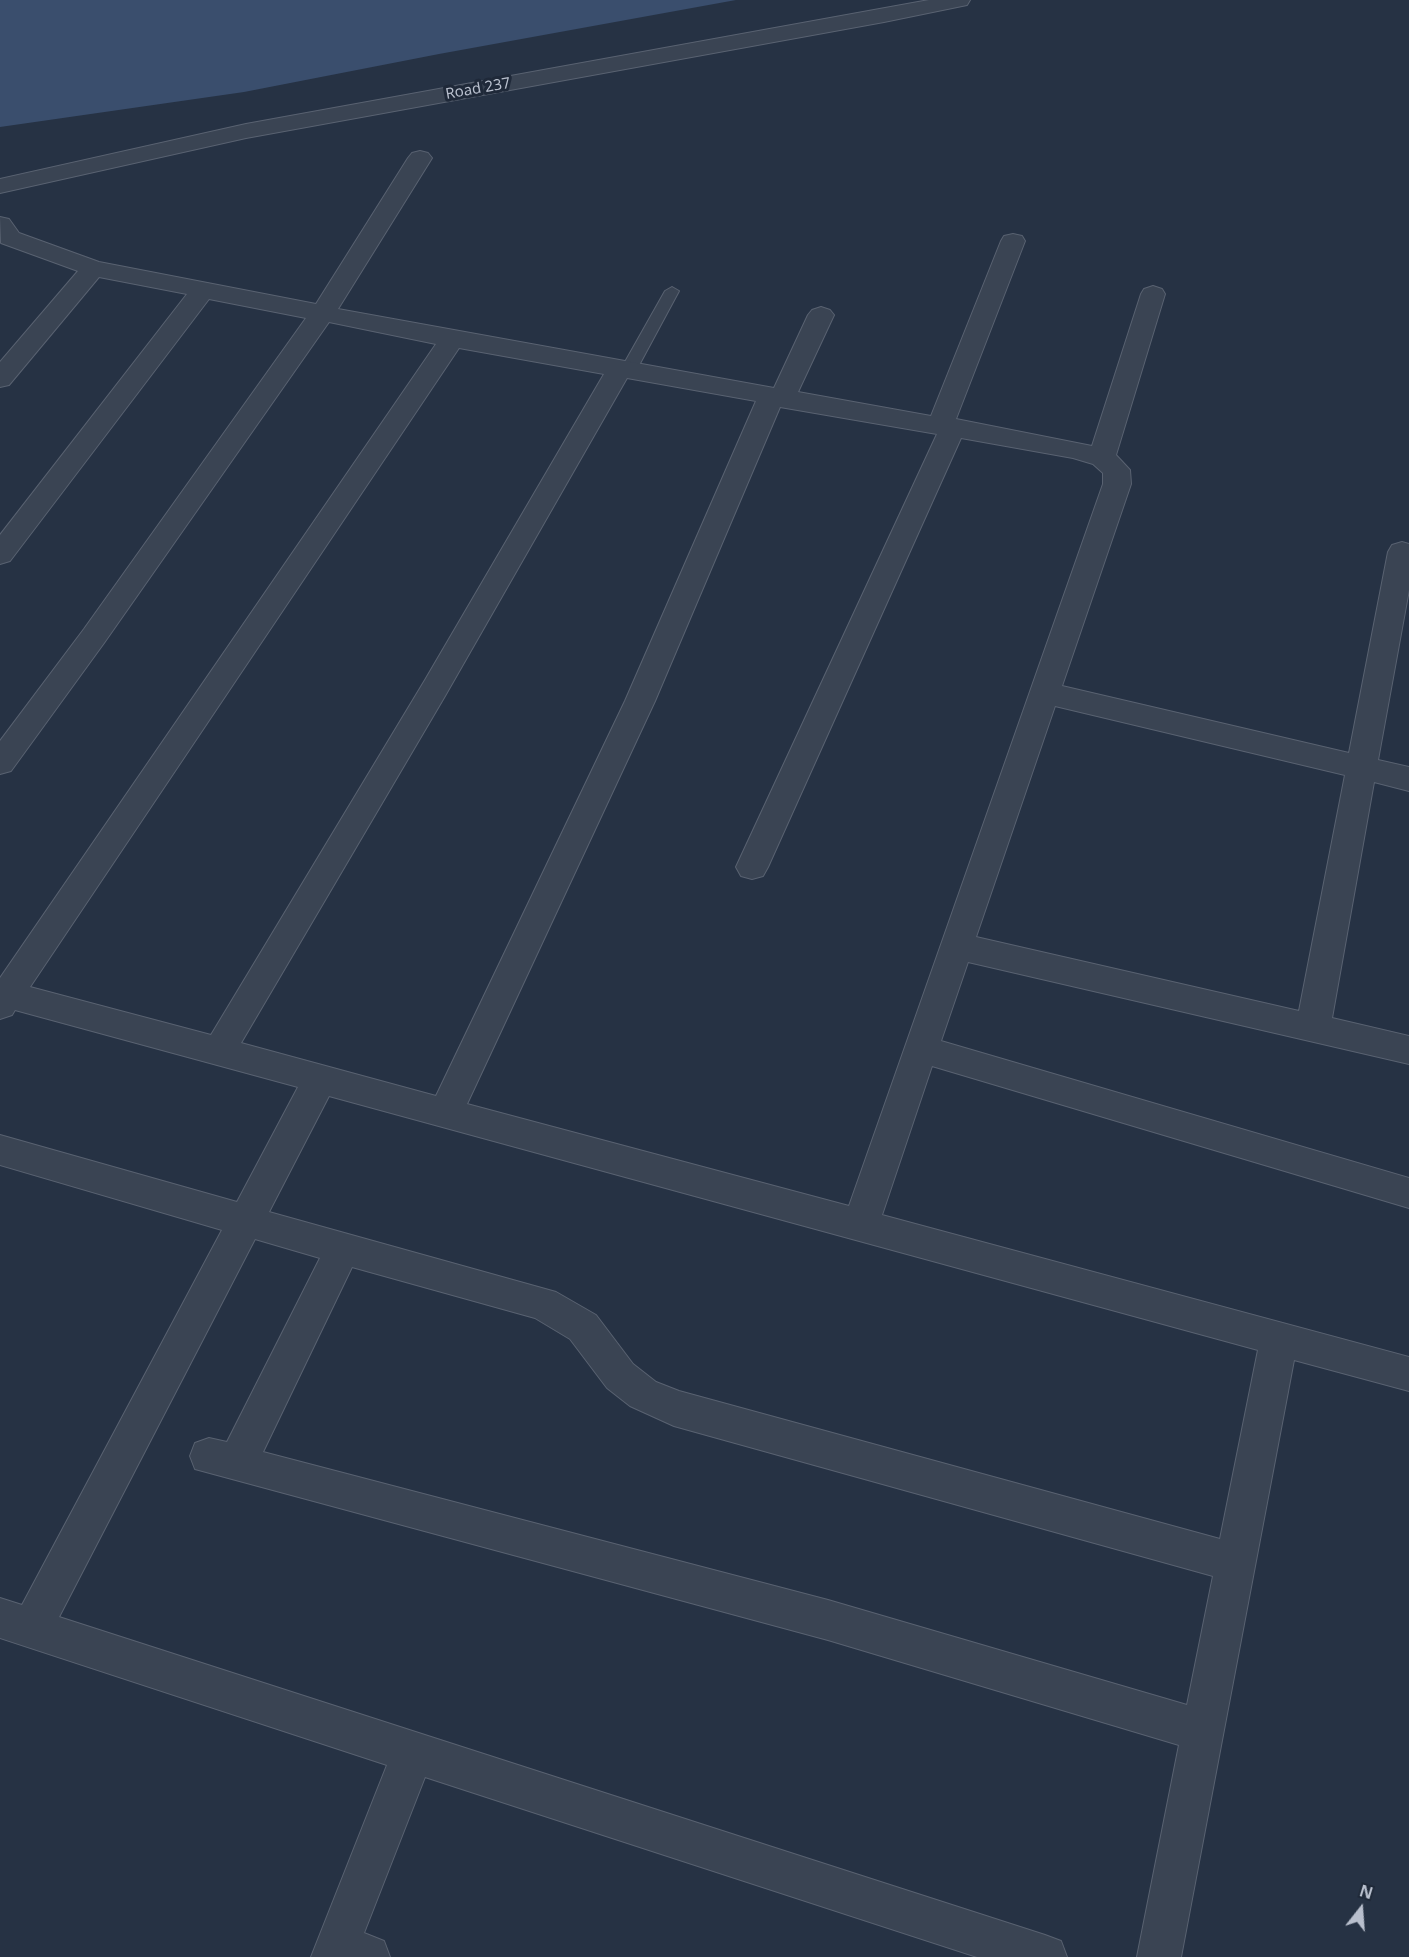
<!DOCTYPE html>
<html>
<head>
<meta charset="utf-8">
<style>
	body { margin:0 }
	#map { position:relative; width:1409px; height:1957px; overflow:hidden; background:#263244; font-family:"Noto Sans",sans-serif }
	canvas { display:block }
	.north { position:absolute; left:1331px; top:1879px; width:60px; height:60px; -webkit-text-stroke:4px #1f2939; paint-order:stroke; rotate:17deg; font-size:16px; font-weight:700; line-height:24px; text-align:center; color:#b8bfcd }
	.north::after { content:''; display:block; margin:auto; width:21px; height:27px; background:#b8bfcd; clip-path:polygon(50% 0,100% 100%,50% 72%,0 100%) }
</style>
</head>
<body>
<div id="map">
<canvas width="1409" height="1957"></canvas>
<div class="north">N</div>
</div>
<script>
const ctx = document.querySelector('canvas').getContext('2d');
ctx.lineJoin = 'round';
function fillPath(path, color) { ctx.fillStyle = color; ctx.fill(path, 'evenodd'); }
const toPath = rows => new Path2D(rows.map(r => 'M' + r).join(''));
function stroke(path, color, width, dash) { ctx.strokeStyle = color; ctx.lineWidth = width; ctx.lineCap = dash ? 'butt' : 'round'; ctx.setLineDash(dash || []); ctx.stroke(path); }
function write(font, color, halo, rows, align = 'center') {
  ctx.font = font + ' "Noto Sans",sans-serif'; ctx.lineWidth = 6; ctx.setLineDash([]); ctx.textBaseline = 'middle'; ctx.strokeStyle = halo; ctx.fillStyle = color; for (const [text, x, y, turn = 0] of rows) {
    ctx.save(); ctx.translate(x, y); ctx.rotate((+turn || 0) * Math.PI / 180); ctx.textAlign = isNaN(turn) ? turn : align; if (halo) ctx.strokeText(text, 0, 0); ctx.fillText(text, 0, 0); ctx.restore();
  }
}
const water = toPath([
	[0,0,736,0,439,54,244,92,0,127]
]);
const service = toPath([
	[672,287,679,291,637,369,629,374,624,372,621,369,665,291,672,287]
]);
const minor = toPath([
	[420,151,428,153,432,158,338,309,774,388,808,315,812,310,821,307,830,310,834,315,798,392,931,416,1001,241,1004,236,1013,234,1022,236,1025,241,956,419,1092,446,1141,294,1144,289,1153,286,1162,289,1165,294,1116,455,1130,470,1131,484,1062,686,1349,753,1388,552,1392,545,1402,542,1409,544,1409,590,1378,760,1409,767,1409,791,1374,782,1332,1018,1409,1036,1409,1064,968,962,941,1041,1409,1178,1409,1208,932,1066,882,1215,1409,1357,1409,1391,1294,1360,1181,1957,1137,1957,1179,1745,828,1640,195,1469,190,1456,195,1443,209,1438,227,1442,320,1258,255,1239,59,1617,1045,1935,1061,1941,1067,1957,977,1957,425,1777,364,1933,384,1941,390,1957,311,1957,387,1765,0,1638,0,1598,22,1605,222,1230,0,1165,0,1135,237,1202,298,1087,15,1010,12,1015,0,1019,0,978,436,344,329,322,104,643,11,771,0,774,0,741,84,629,306,318,209,299,10,561,0,564,0,535,187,294,99,277,9,385,0,387,0,362,78,271,1,243,0,217,9,219,19,233,99,262,316,304,408,158,412,153,420,151],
	[459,348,604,374,425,680,211,1035,30,987,459,348],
	[627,378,756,401,625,701,436,1096,241,1043,445,696,627,378],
	[780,407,937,434,736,867,741,876,752,879,763,876,768,867,961,438,1073,458,1093,464,1103,473,1103,484,849,1206,467,1104,655,701,780,407],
	[1055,706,1345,775,1299,1011,976,937,1055,706],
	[329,1096,1258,1350,1220,1539,679,1391,656,1382,633,1364,596,1315,556,1292,269,1212,329,1096],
	[352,1267,535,1318,570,1339,607,1388,630,1406,674,1426,1213,1576,1187,1705,828,1600,263,1452,352,1267]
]);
const tertiary = toPath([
	[929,0,970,0,967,5,884,22,246,138,0,193,0,179,246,124,929,0]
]);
const farStreetnames = [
	["Road 237",478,89,-10]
];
fillPath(water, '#3a4e6d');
stroke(service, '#596271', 2);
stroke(minor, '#596271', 2);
stroke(tertiary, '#596271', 2);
fillPath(service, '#3a4453');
fillPath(minor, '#3a4453');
fillPath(tertiary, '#3a4453');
write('15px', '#b8bfcd', '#1f2939', farStreetnames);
</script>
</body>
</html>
